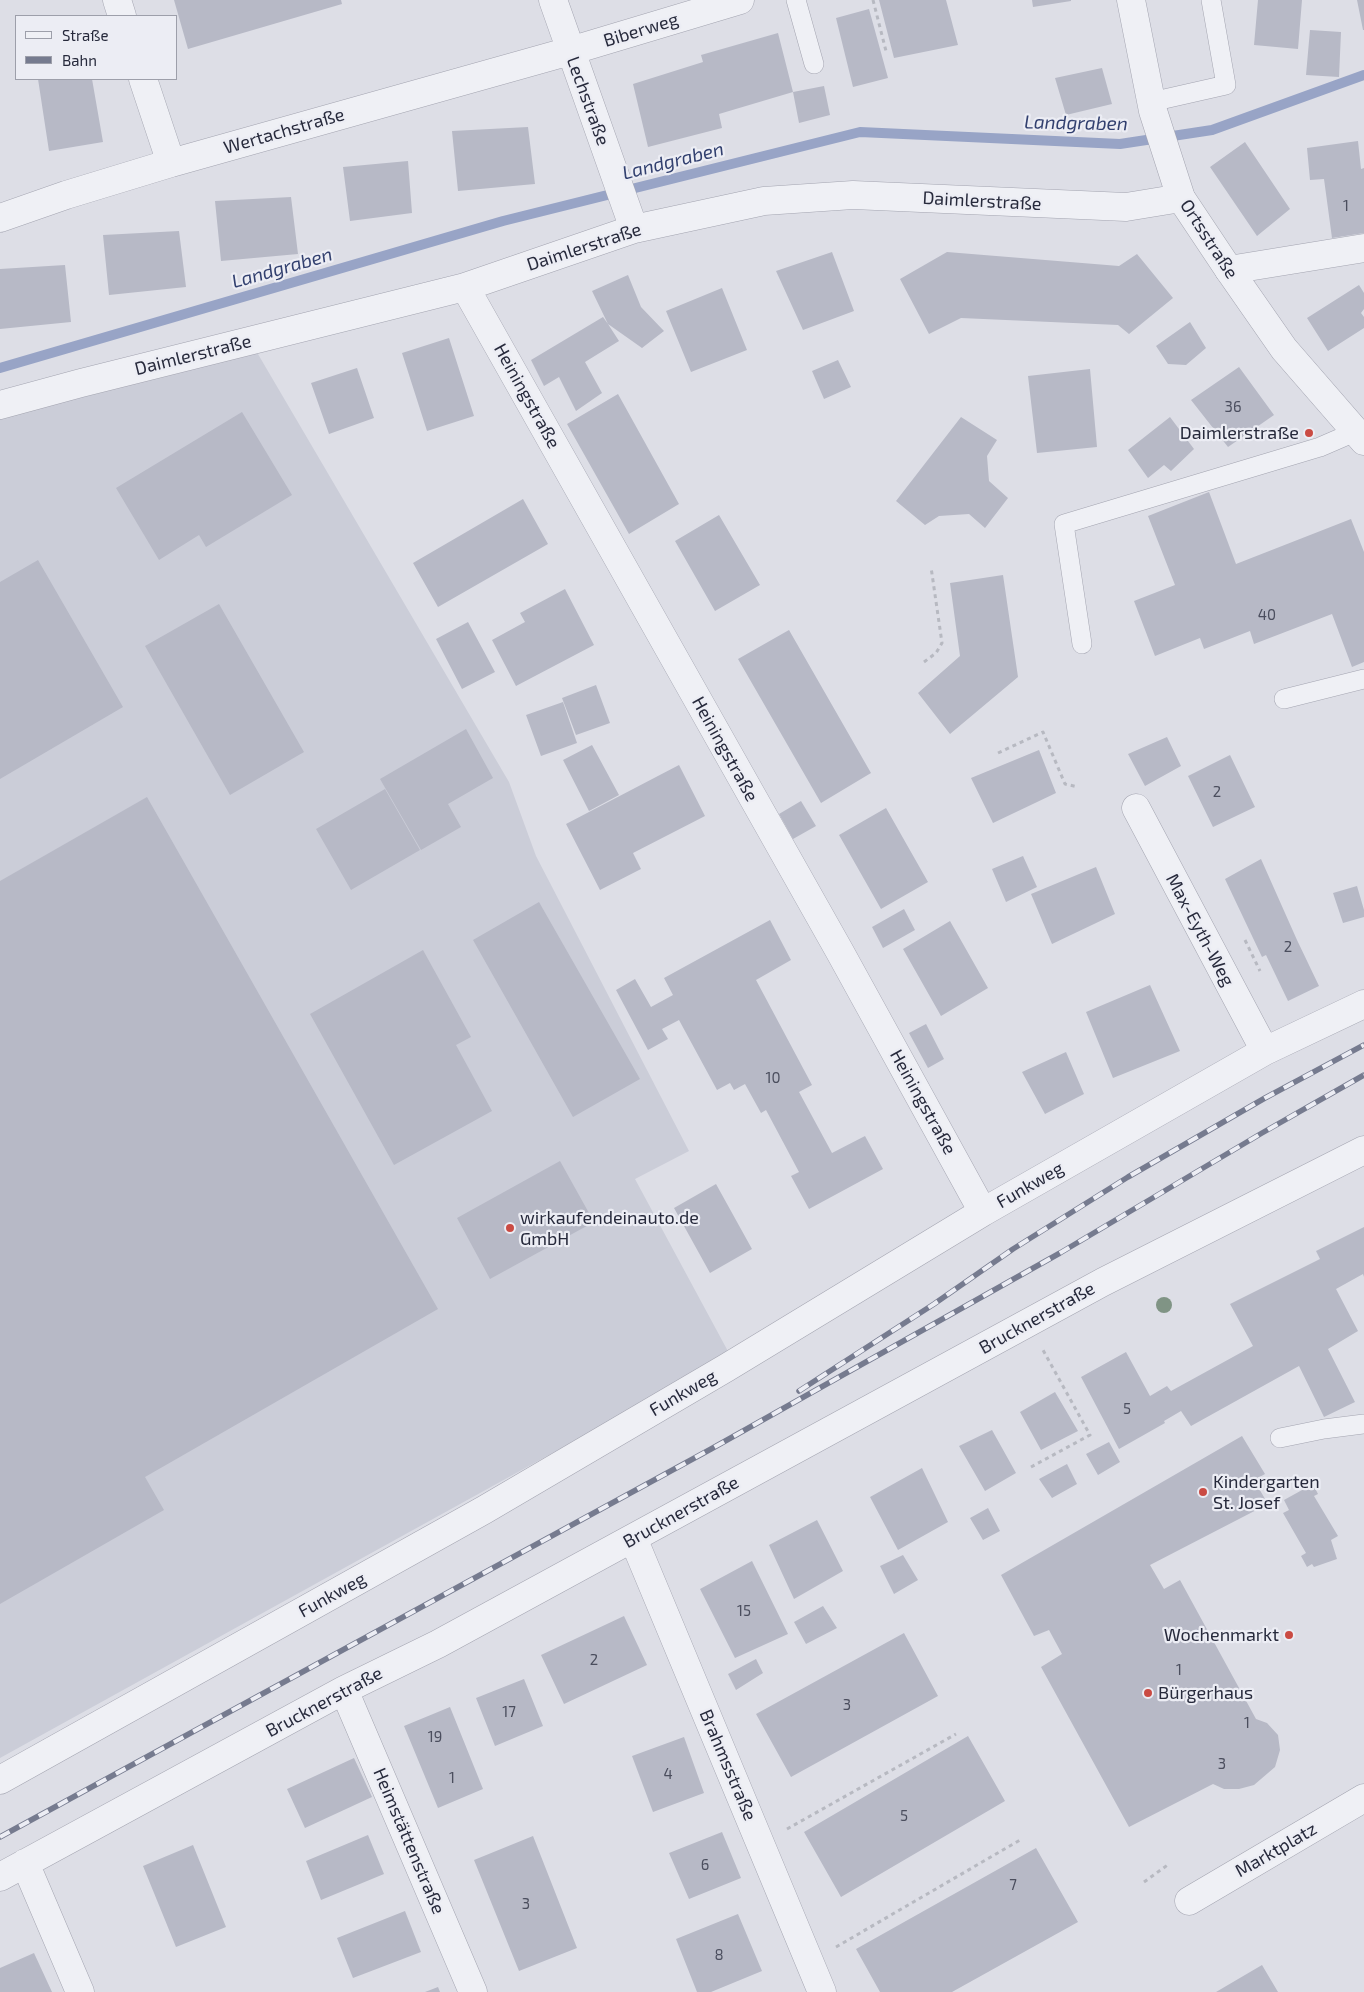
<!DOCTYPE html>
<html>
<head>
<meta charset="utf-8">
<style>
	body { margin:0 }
	#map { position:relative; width:1364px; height:1992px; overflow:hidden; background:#dddee6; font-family:"Exo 2",sans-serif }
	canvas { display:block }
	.legend { position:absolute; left:15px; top:15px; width:162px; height:65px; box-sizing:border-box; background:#ecedf4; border:1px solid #9d9faa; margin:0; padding:6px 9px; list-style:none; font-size:15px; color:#272a3c }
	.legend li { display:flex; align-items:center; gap:10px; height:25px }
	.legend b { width:25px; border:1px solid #9d9faa }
</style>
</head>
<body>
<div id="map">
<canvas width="1364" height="1992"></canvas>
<ul class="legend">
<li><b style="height:6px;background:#eff0f5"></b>Straße</li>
<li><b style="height:6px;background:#767b8f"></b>Bahn</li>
</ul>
</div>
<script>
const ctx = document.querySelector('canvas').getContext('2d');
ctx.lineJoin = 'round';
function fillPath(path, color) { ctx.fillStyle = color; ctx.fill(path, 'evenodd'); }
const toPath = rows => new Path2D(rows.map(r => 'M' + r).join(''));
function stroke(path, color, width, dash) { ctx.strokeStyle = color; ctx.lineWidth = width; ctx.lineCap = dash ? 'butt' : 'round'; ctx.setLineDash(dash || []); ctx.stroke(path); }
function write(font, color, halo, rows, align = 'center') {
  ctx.font = font + ' "Exo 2",sans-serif'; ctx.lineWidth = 4.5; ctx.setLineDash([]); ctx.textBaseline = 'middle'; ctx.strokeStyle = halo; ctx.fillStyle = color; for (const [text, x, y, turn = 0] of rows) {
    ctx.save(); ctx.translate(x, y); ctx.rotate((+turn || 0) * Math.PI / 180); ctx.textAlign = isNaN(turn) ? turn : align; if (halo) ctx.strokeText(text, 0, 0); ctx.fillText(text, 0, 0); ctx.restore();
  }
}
const built = toPath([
	[255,349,509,782,536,856,689,1151,635,1179,730,1355,0,1758,0,416]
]);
const stream = toPath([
	[0,368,503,221,860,132,1120,144,1212,130,1364,75]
]);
const building = toPath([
	[174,0,341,0,342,4,188,49],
	[879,0,946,0,958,45,894,58],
	[1032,0,1071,0,1071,1,1033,7],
	[1258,0,1302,0,1298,49,1254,45],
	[1357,0,1364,0,1364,30,1363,30],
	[869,9,888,78,853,87,836,18],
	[1310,30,1341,32,1339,77,1306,75],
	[778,33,793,92,719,114,722,128,648,147,633,84,703,62,701,55],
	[1102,68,1112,104,1066,115,1055,78],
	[38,79,92,79,103,142,49,151],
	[824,86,830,115,799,123,793,92],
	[528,127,535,184,458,191,452,131],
	[1358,141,1361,169,1364,168,1364,233,1332,238,1324,179,1310,180,1307,148],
	[1245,142,1290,209,1257,236,1210,167],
	[408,161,412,213,350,221,343,167],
	[291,197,298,254,221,261,215,201],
	[179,231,186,287,109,295,103,235],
	[832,252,854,311,803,330,776,271],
	[947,252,1119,266,1137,254,1173,298,1129,334,1118,325,961,318,929,334,900,279],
	[65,265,71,322,0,329,0,269],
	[628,275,641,307,664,331,642,348,608,324,619,341,585,362,602,393,576,411,559,377,544,386,531,360,603,317,608,324,592,291],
	[1359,285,1364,293,1364,309,1361,313,1364,317,1364,328,1328,351,1307,318],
	[722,288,747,350,691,372,666,311],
	[1190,322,1206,348,1186,365,1168,364,1156,346],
	[449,338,474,416,427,431,402,353],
	[838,360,851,387,824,399,812,371],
	[1239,367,1274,415,1228,447,1191,400],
	[357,368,374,418,329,434,311,383],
	[1090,369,1097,447,1037,453,1028,376],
	[618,394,679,504,629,534,567,424],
	[242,412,292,495,206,547,199,535,159,560,116,488],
	[961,417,997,440,987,456,989,481,1008,498,985,528,969,514,939,516,925,525,896,501],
	[1170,417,1194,449,1171,471,1164,465,1148,478,1128,450],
	[1209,492,1236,564,1351,519,1364,552,1364,662,1352,667,1332,614,1254,644,1250,631,1204,649,1200,638,1155,656,1134,601,1175,585,1148,516],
	[523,499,548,544,438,607,413,563],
	[719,515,760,585,715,611,675,541],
	[38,560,123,707,0,779,0,582],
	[1003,575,1018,677,950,734,918,693,960,656,950,583],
	[565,589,594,645,516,686,492,640,525,622,520,613],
	[219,604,304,752,230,795,145,646],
	[468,622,495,672,462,689,436,639],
	[789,630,871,773,821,803,738,659],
	[596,685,610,723,576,735,562,698],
	[563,702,577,743,541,756,526,715],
	[466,729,493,778,448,804,461,827,421,850,380,779],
	[1167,737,1181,766,1145,786,1128,754],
	[592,745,619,795,589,811,563,760],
	[1039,750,1056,793,993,823,971,778],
	[1230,755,1255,807,1213,827,1188,776],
	[679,765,705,816,633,853,641,869,600,890,566,824],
	[385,789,420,850,351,890,316,829],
	[147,797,438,1309,145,1477,164,1510,0,1604,0,881],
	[801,801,816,826,793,839,779,814],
	[886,808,928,882,881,909,839,835],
	[1023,856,1037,887,1006,902,992,869],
	[1261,859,1297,940,1319,986,1288,1001,1266,955,1262,957,1225,879],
	[1096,867,1115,914,1052,944,1031,894],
	[1357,886,1364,910,1364,917,1343,923,1333,893],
	[539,902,640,1079,573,1117,473,940],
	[904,909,915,930,883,948,872,927],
	[770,920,791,960,756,980,812,1085,799,1092,832,1153,865,1136,883,1169,809,1209,791,1176,799,1172,766,1110,761,1113,745,1084,734,1090,730,1083,717,1090,679,1020,662,1029,668,1039,648,1050,616,990,635,979,651,1007,673,995,664,978],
	[950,921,988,988,941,1016,903,949],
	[423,950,471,1037,456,1045,492,1111,394,1165,310,1014],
	[1150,985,1180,1051,1113,1078,1086,1012],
	[926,1024,944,1059,928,1068,909,1033],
	[1066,1052,1084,1094,1045,1114,1022,1072],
	[560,1161,594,1222,490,1279,457,1218],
	[716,1184,752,1249,710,1273,674,1208],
	[1364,1227,1364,1277,1363,1274,1336,1289,1358,1331,1328,1349,1355,1402,1324,1417,1299,1366,1191,1426,1181,1411,1164,1421,1165,1423,1119,1449,1081,1377,1126,1352,1150,1396,1167,1386,1171,1391,1253,1346,1230,1304,1320,1259,1316,1251],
	[1055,1392,1078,1431,1041,1450,1020,1412],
	[992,1430,1016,1473,985,1491,959,1446],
	[1242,1436,1265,1474,1254,1480,1268,1504,1150,1565,1164,1589,1180,1580,1256,1719,1267,1723,1278,1735,1280,1750,1275,1767,1254,1785,1239,1789,1224,1789,1213,1784,1129,1827,1041,1667,1062,1654,1049,1630,1034,1636,1001,1575],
	[1109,1442,1120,1462,1098,1475,1086,1454],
	[1067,1464,1077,1484,1052,1498,1039,1479],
	[922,1468,948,1522,898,1550,870,1497],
	[1313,1484,1318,1494,1314,1496,1338,1536,1331,1540,1337,1559,1314,1567,1312,1564,1307,1567,1301,1556,1306,1553,1283,1513,1289,1510,1284,1500],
	[988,1508,1000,1531,983,1540,970,1518],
	[817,1520,843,1571,794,1599,769,1545],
	[903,1555,918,1580,894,1594,880,1566],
	[752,1561,788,1634,735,1658,700,1589],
	[823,1606,837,1628,806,1644,794,1622],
	[624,1616,647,1665,564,1704,541,1655],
	[904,1633,938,1696,791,1777,756,1714],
	[756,1659,763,1673,736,1690,728,1674],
	[524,1679,543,1726,495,1746,476,1698],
	[450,1707,483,1789,438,1808,404,1726],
	[968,1736,1005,1801,841,1897,804,1832],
	[684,1737,704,1793,653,1812,632,1756],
	[354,1758,372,1797,305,1828,287,1789],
	[722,1832,741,1878,689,1899,669,1853],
	[368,1835,384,1874,321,1900,306,1861],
	[533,1836,577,1948,519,1971,474,1860],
	[193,1845,226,1927,176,1947,143,1866],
	[1036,1848,1078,1922,952,1992,880,1992,856,1949],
	[405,1911,421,1952,353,1978,337,1938],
	[738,1914,762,1971,711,1992,697,1992,676,1939],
	[34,1953,52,1992,0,1992,0,1968],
	[1262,1965,1278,1992,1216,1992],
	[438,1987,440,1992,425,1992]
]);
const path = toPath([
	[873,0,886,51],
	[924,662,936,653,942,643,931,567],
	[998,753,1043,732,1065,784,1078,787],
	[1245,940,1260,971],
	[1031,1467,1090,1435,1043,1350],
	[787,1829,956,1734],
	[1144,1882,1169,1864],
	[836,1947,1020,1840]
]);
const service = toPath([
	[796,0,814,64],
	[1151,102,1226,85,1211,0],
	[1082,644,1064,524,1320,447,1357,431],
	[1284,699,1364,679],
	[1280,1438,1324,1429,1364,1424]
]);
const pedestrian = toPath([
	[1189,1901,1364,1798]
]);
const minor = toPath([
	[117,0,122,16],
	[553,0,634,229],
	[143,79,171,163],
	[0,218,66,195,171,163,570,51,740,0],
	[1229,270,1364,248],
	[465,287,840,952,983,1212],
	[0,405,81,383,465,287,634,229,764,201,853,195,1126,207,1181,198],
	[1136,808,1265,1051],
	[633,1538,822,1992],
	[344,1690,473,1992],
	[0,1780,484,1510,726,1368,983,1212,1265,1051,1364,1004],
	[25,1863,80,1992],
	[0,1877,344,1690,438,1644,1103,1282,1364,1150]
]);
const tertiary = toPath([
	[1131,0,1153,111,1181,198,1229,270,1284,349,1364,441]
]);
const rail = toPath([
	[799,1391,934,1304,1013,1249,1128,1177,1265,1098,1364,1045],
	[0,1837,711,1449,1060,1253,1262,1133,1364,1075]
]);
const trees = [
	[1164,1305]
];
const markers = [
	[1309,433,5,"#ca4b43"],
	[510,1228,5,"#ca4b43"],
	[1203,1492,5,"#ca4b43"],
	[1289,1635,5,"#ca4b43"],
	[1148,1693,5,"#ca4b43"]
];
const numberNames = [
	["1",1346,206],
	["36",1233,407],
	["40",1267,615],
	["2",1217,792],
	["2",1288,947],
	["10",773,1078],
	["5",1127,1409],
	["15",744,1611],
	["2",594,1660],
	["1",1179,1670],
	["3",847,1705],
	["17",509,1712],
	["1",1247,1723],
	["19",435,1737],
	["3",1222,1764],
	["4",668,1774],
	["1",452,1778],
	["5",904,1816],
	["6",705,1865],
	["7",1013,1885],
	["3",526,1904],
	["8",719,1955]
];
const streetNames = [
	["Biberweg",641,30,-17],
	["Lechstraße",588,101,70],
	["Wertachstraße",284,131,-16],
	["Daimlerstraße",982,201,3],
	["Ortsstraße",1209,239,57],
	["Daimlerstraße",584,247,-18],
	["Daimlerstraße",193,355,-14],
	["Heiningstraße",527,396,61],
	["Heiningstraße",725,749,61],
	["Max-Eyth-Weg",1200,930,62],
	["Heiningstraße",923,1102,61],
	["Funkweg",1030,1185,-30],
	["Brucknerstraße",1037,1318,-29],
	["Funkweg",683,1393,-30],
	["Brucknerstraße",681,1512,-29],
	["Funkweg",332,1595,-29],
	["Brucknerstraße",324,1702,-28],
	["Brahmsstraße",728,1765,67],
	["Heimstättenstraße",409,1841,67],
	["Marktplatz",1276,1850,-30]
];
const poiNames = [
	["Daimlerstraße",1299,433,"right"],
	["wirkaufendeinauto.de",520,1218],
	["GmbH",520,1239],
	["Kindergarten",1213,1482],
	["St. Josef",1213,1503],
	["Wochenmarkt",1279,1635,"right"],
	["Bürgerhaus",1158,1693]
];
const waterNames = [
	["Landgraben",1076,123,1],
	["Landgraben",673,161,-14],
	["Landgraben",282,268,-16]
];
fillPath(built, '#cbcdd8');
stroke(stream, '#98a4c6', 10);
fillPath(building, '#b7b9c6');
stroke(service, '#a3a4b0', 20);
stroke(pedestrian, '#a3a4b0', 29);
stroke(minor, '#a3a4b0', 29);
stroke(tertiary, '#a3a4b0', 29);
stroke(path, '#b7b9c1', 3, [4, 4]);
stroke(service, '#eff0f5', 19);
stroke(pedestrian, '#eff0f5', 28);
stroke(minor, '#eff0f5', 28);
stroke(tertiary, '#eff0f5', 28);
stroke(rail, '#767b8f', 5.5);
stroke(rail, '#ecedf4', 4, [11]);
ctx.fillStyle = '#809485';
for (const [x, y] of trees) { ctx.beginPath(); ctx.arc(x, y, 8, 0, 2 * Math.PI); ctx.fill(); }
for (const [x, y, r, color] of markers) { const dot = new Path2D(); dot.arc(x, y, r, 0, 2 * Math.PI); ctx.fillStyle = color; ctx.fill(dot); stroke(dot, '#ecedf4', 2); }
write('15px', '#4b4e5e', null, numberNames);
write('18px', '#272a3c', '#ecedf4', streetNames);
write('18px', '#272a3c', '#ecedf4', poiNames, 'left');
write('italic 19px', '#32406f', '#ecedf4', waterNames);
</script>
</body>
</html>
